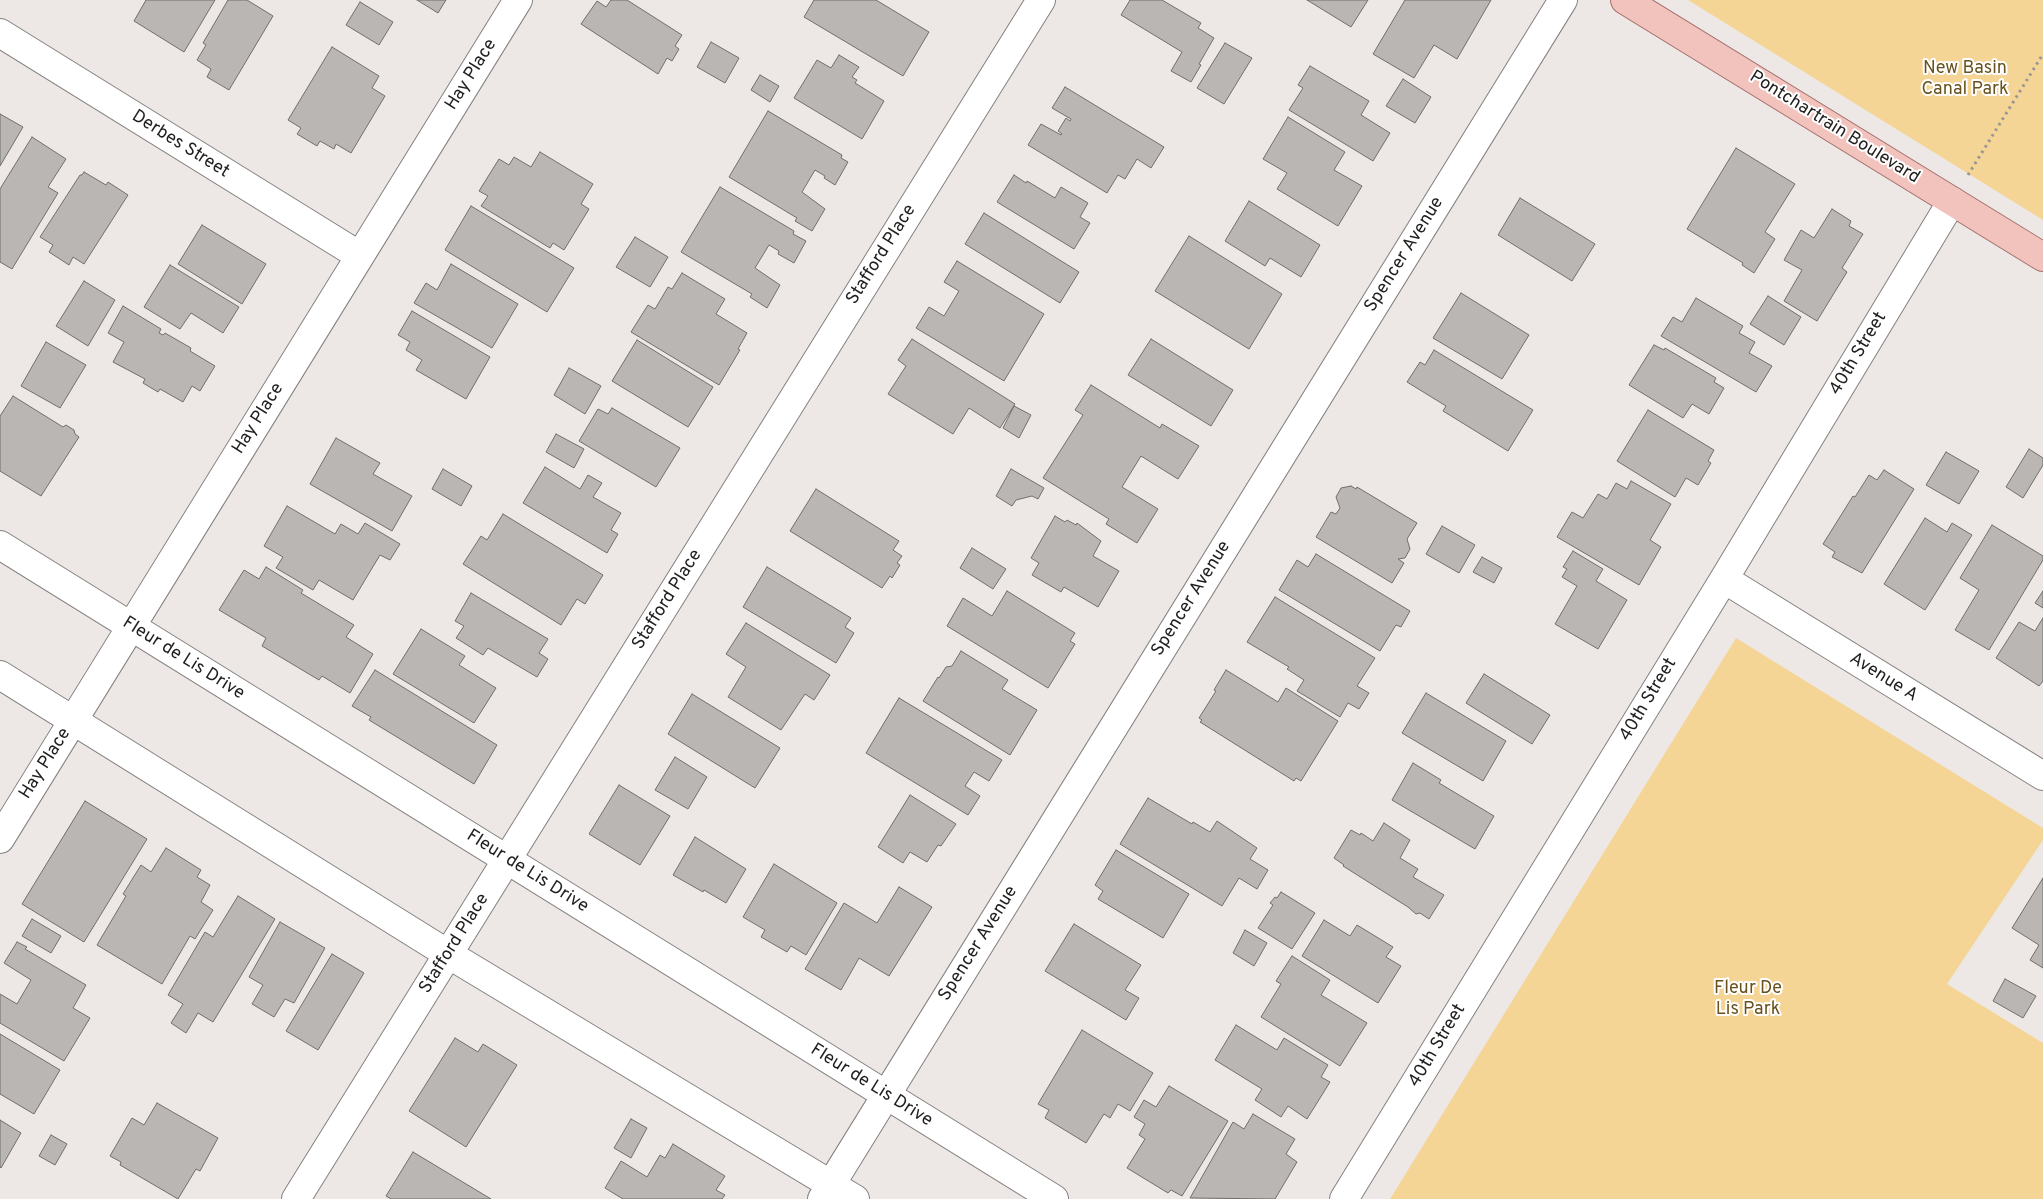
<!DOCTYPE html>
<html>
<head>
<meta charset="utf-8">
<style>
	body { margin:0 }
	canvas { display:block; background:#ede8e6 }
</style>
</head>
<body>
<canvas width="2043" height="1199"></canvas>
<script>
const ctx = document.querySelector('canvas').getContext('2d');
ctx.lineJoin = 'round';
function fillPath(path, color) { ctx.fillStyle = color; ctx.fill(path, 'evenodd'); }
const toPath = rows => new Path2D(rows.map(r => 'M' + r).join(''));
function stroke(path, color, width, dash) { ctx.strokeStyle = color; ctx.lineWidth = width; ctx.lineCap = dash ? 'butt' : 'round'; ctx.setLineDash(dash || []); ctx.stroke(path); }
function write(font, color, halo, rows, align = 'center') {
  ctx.font = font + ' Overpass,sans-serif'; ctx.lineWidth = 4; ctx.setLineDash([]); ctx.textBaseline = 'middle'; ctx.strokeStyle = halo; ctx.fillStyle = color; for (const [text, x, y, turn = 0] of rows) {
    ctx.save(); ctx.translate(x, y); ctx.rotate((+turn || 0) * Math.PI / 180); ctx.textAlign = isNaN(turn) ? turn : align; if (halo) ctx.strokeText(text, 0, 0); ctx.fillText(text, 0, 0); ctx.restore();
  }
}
const green = toPath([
	[1688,0,2043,0,2043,220],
	[1736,638,2043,828,2043,840,1947,984,2043,1043,2043,1199,1390,1199]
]);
const building = toPath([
	[146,0,215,0,184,52,134,21,146,0],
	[228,0,247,0,273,16,229,90,207,77,211,69,197,60,206,45,203,43,228,0],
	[417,0,446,0,438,13,417,0],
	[611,0,627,0,682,35,675,46,679,49,672,61,667,58,658,74,581,24,597,1,606,7,611,0],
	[814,0,876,0,929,32,903,76,804,17,814,0],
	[1130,0,1162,0,1201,23,1198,28,1214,38,1199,64,1201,65,1191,82,1171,71,1182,52,1121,15,1130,0],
	[1307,0,1368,0,1351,27,1307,0],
	[1405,0,1491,0,1457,59,1434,45,1414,78,1373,54,1405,0],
	[360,2,393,22,379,45,346,25,360,2],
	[711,42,739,58,725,83,697,67,711,42],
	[1225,43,1252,58,1224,104,1197,88,1225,43],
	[332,47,379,76,372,88,385,96,351,153,336,144,334,149,320,141,317,146,297,134,301,128,288,120,332,47],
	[839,55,859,67,852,77,857,80,855,83,884,101,862,139,794,98,817,60,831,68,839,55],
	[1310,66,1369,101,1361,115,1390,133,1373,161,1289,110,1303,88,1298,85,1310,66],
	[760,75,779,86,770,102,751,90,760,75],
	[1403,79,1431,97,1415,123,1386,106,1403,79],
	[1065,87,1164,147,1151,168,1137,159,1125,179,1118,175,1107,193,1028,145,1041,124,1061,135,1062,134,1058,131,1066,118,1070,121,1071,119,1052,108,1065,87],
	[768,111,842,155,841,158,848,162,835,185,824,178,825,176,815,170,802,192,825,209,812,231,795,221,797,218,729,177,768,111],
	[0,114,23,127,0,166,0,114],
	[1288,117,1345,152,1334,170,1362,186,1338,226,1277,189,1287,173,1263,159,1288,117],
	[32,137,66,159,48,187,58,193,12,269,0,262,0,189,32,137],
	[1736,148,1795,184,1765,232,1775,239,1754,273,1742,265,1743,263,1687,229,1736,148],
	[540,152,593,184,581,204,589,209,564,250,553,243,550,248,481,206,488,196,479,191,499,159,509,165,514,157,531,167,540,152],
	[84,172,106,185,108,182,128,195,84,264,73,257,69,265,49,252,53,245,40,237,80,175,82,175,84,172],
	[1014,175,1026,183,1027,181,1055,198,1061,187,1088,203,1080,217,1090,223,1074,249,997,202,1014,175],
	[720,187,794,231,793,234,806,241,794,263,778,254,779,251,769,245,755,268,780,285,767,308,750,297,752,294,681,252,720,187],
	[1520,198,1595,244,1572,281,1498,235,1520,198],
	[1249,201,1320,245,1301,277,1270,258,1265,266,1225,241,1249,201],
	[471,206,574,268,547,312,445,250,471,206],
	[1832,209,1851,221,1849,226,1863,234,1842,268,1847,272,1817,321,1784,301,1802,270,1784,260,1801,230,1814,238,1832,209],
	[984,213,1079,272,1060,303,965,244,984,213],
	[202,225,266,264,242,304,178,264,202,225],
	[1189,236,1282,294,1249,349,1155,291,1189,236],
	[635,237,668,257,650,287,616,267,635,237],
	[957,261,1044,314,1004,381,916,328,929,307,944,316,959,291,944,282,957,261],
	[451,264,518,304,492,348,414,303,426,283,437,290,451,264],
	[170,265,239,307,223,333,191,313,180,329,144,307,170,265],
	[682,273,725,299,716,314,747,333,738,349,740,350,719,385,631,332,648,305,655,309,668,287,672,289,682,273],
	[84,281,115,300,88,346,56,326,84,281],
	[1461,293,1529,335,1502,379,1433,338,1461,293],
	[1768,296,1801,317,1784,345,1750,324,1768,296],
	[1696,298,1743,326,1739,333,1755,342,1749,353,1772,366,1756,392,1661,336,1673,317,1682,322,1696,298],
	[123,306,161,329,159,333,163,335,165,333,191,348,190,351,215,366,200,391,192,386,183,402,160,389,158,392,143,383,145,379,113,362,124,342,108,333,123,306],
	[412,311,490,357,466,399,416,370,422,360,406,350,410,342,398,335,412,311],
	[912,339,1015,404,1000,428,969,408,953,434,888,394,906,366,898,360,912,339],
	[1151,339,1233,390,1211,426,1128,375,1151,339],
	[637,340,713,387,688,427,612,381,637,340],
	[46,342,86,365,60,408,21,386,46,342],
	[1654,345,1664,350,1665,348,1716,378,1714,382,1724,388,1709,414,1692,404,1683,418,1629,385,1654,345],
	[1434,350,1533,410,1508,451,1443,411,1446,406,1407,382,1420,362,1425,365,1434,350],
	[569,368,601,386,585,414,554,395,569,368],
	[1091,385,1160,428,1162,424,1199,446,1178,479,1141,456,1122,487,1158,509,1137,543,1106,524,1109,519,1043,478,1083,415,1075,410,1091,385],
	[13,396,63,427,66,425,74,430,75,434,79,437,41,496,0,471,0,416,13,396],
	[1014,406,1031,415,1019,438,1003,428,1014,406],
	[612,408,680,448,656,487,579,441,598,409,608,414,612,408],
	[1648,410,1714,450,1708,461,1711,463,1698,485,1686,478,1675,497,1617,461,1648,410],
	[556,434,584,449,574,468,546,452,556,434],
	[336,438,380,463,373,474,412,496,392,531,310,484,336,438],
	[2029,449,2043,458,2043,465,2023,498,2006,487,2029,449],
	[1946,452,1979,471,1959,504,1926,485,1946,452],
	[545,467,580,489,588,475,602,483,593,497,621,513,611,530,618,534,607,553,523,503,545,467],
	[443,469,472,486,461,506,432,489,443,469],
	[1011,469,1044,488,1038,499,1032,496,1016,500,1012,506,996,496,1011,469],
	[1884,470,1914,489,1862,573,1832,557,1835,552,1823,544,1853,496,1855,497,1869,475,1877,480,1884,470],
	[1631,481,1671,504,1650,540,1661,547,1639,585,1557,537,1572,512,1583,518,1598,494,1607,499,1616,483,1627,489,1631,481],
	[1351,486,1356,489,1357,487,1417,523,1407,539,1410,549,1405,558,1398,559,1404,563,1392,583,1316,537,1331,512,1336,514,1340,508,1336,497,1341,488,1351,486],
	[816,489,899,541,893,550,902,556,897,563,900,565,892,578,890,576,882,588,790,531,816,489],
	[287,506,335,534,341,524,358,534,365,523,400,544,390,560,380,555,353,600,319,580,313,590,276,568,283,557,264,546,287,506],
	[503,514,603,575,585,604,577,599,561,625,463,564,481,536,487,540,503,514],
	[1055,516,1065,522,1067,520,1076,525,1077,523,1101,541,1093,556,1119,571,1098,607,1064,587,1061,592,1032,575,1039,563,1031,558,1055,516],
	[1925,518,1947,532,1952,523,1972,535,1925,610,1884,584,1925,518],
	[1992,525,2043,556,2043,560,1989,650,1955,630,1979,590,1960,578,1992,525],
	[1442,526,1475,545,1459,573,1426,554,1442,526],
	[972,548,1006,569,993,589,960,568,972,548],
	[1573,551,1603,569,1596,581,1627,600,1598,649,1555,624,1577,586,1562,577,1567,569,1563,567,1573,551],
	[1316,554,1410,611,1401,627,1396,625,1380,651,1279,590,1297,560,1308,567,1316,554],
	[1482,557,1502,568,1494,583,1473,572,1482,557],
	[266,567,303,590,301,593,354,625,346,637,373,654,350,693,322,676,319,680,262,646,266,638,219,610,244,570,259,579,266,567],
	[767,567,851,618,845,627,854,633,836,663,743,607,767,567],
	[1007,591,1075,633,1070,641,1075,644,1048,688,947,626,963,598,992,616,1007,591],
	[2043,591,2043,608,2035,603,2043,591],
	[471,593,548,639,539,653,548,659,537,677,488,648,483,655,456,638,464,626,455,621,471,593],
	[1275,597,1375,658,1357,686,1369,693,1359,709,1348,703,1340,717,1297,691,1304,680,1287,669,1289,667,1247,642,1275,597],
	[2043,618,2043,681,2039,686,1996,658,2019,622,2035,631,2043,618],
	[746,623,830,675,814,700,805,694,781,730,728,697,746,667,726,654,746,623],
	[421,629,465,656,459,665,496,688,474,723,393,674,421,629],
	[961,651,1008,680,1002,689,1037,710,1010,755,923,701,938,677,939,678,946,667,952,666,961,651],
	[375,670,497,745,474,784,369,720,371,717,352,706,375,670],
	[1226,670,1278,702,1286,688,1338,721,1301,781,1296,778,1294,781,1200,722,1202,720,1199,718,1216,691,1214,690,1226,670],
	[1484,674,1550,715,1532,744,1466,703,1484,674],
	[1426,693,1506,741,1483,781,1402,733,1426,693],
	[692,694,780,748,755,788,668,734,692,694],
	[899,698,1002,760,989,781,974,772,965,786,980,796,968,815,866,753,899,698],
	[675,757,707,777,688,809,655,790,675,757],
	[1413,763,1441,780,1439,783,1494,816,1475,849,1392,800,1413,763],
	[619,785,670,816,640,865,589,834,619,785],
	[910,795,956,824,941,846,938,845,927,862,910,852,903,863,878,847,910,795],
	[1148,798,1192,824,1193,822,1210,832,1217,821,1257,848,1250,859,1268,870,1257,889,1239,878,1222,906,1120,844,1148,798],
	[85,801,147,839,84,942,22,904,85,801],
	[1384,823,1410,840,1400,858,1418,869,1413,877,1444,895,1429,919,1420,913,1416,914,1408,907,1343,866,1344,865,1334,858,1351,830,1360,835,1361,833,1373,841,1384,823],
	[695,837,746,869,726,903,704,890,703,892,673,875,695,837],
	[166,848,201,870,197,877,210,885,201,902,213,910,195,939,190,936,162,984,97,945,126,896,123,894,141,865,151,872,166,848],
	[1116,850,1189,894,1163,938,1098,899,1103,891,1095,885,1116,850],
	[774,864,837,903,806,955,791,946,787,952,761,937,765,930,743,917,774,864],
	[2043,878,2043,968,2030,960,2039,945,2012,928,2043,878],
	[899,887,932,907,889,976,859,958,841,990,805,969,844,903,877,923,899,887],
	[1281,892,1315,913,1292,949,1258,928,1273,905,1270,903,1275,897,1277,898,1281,892],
	[238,896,275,919,213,1022,198,1013,186,1033,171,1023,183,1004,168,995,205,932,213,937,238,896],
	[32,919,61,936,51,953,22,936,32,919],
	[1324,920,1350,936,1357,925,1393,947,1386,957,1401,966,1378,1003,1302,956,1324,920],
	[280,922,325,948,294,1003,285,999,274,1017,252,1004,263,985,249,977,280,922],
	[1074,924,1141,965,1125,990,1139,998,1126,1020,1045,971,1074,924],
	[1245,930,1267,943,1254,966,1233,953,1245,930],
	[17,942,27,947,25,949,86,985,73,1008,90,1018,64,1061,0,1023,0,994,17,1004,31,980,4,963,17,942],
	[332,954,364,973,318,1050,286,1031,332,954],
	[1292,956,1330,980,1321,995,1367,1023,1340,1066,1261,1017,1281,984,1276,981,1292,956],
	[2005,979,2036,996,2023,1018,1993,1001,2005,979],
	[1236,1025,1277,1050,1284,1038,1328,1065,1321,1077,1330,1082,1307,1119,1288,1106,1281,1117,1255,1100,1262,1089,1215,1060,1236,1025],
	[1082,1030,1153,1073,1130,1111,1118,1104,1110,1118,1104,1114,1086,1143,1045,1118,1049,1110,1038,1104,1082,1030],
	[0,1034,60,1070,34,1114,0,1094,0,1034],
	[455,1038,478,1052,483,1044,517,1065,466,1147,409,1111,455,1038],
	[1169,1086,1228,1121,1182,1196,1171,1190,1168,1193,1127,1168,1145,1139,1139,1135,1145,1124,1134,1117,1144,1100,1156,1107,1169,1086],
	[157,1103,218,1138,200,1171,196,1169,178,1199,120,1165,121,1162,110,1156,132,1118,144,1125,157,1103],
	[1253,1114,1295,1139,1286,1154,1297,1162,1275,1199,1190,1198,1233,1122,1244,1129,1253,1114],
	[631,1119,647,1128,631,1158,614,1148,631,1119],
	[0,1120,21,1133,1,1168,0,1167,0,1120],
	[51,1135,67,1144,55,1165,39,1156,51,1135],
	[673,1144,725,1176,716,1190,725,1195,722,1199,623,1199,605,1188,621,1161,647,1177,660,1155,665,1158,673,1144],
	[413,1152,491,1199,391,1199,386,1196,413,1152]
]);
const path = toPath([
	[1968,175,2043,54]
]);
const minor = toPath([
	[0,33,360,256],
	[0,545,1054,1199],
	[1724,579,2043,776],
	[0,675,448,954,855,1199],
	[0,839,518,0],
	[296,1199,1041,0],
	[822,1199,1563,0],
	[1344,1199,1724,579,1952,201]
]);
const major = toPath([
	[1625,0,2043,257]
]);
const parkNames = [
	["New Basin",1965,69],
	["Canal Park",1965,90],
	["Fleur De",1748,989],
	["Lis Park",1748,1010]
];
const streetNames = [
	["Hay Place",472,75,-58],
	["Pontchartrain Boulevard",1834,128,32],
	["Derbes Street",180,145,32],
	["Stafford Place",882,255,-58],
	["Spencer Avenue",1405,255,-58],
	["40th Street",1859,354,-59],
	["Hay Place",259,419,-58],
	["Spencer Avenue",1192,599,-58],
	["Stafford Place",668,600,-58],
	["Fleur de Lis Drive",183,659,32],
	["Avenue A",1883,678,32],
	["40th Street",1649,700,-59],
	["Hay Place",46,764,-58],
	["Fleur de Lis Drive",527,872,32],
	["Stafford Place",455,944,-58],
	["Spencer Avenue",979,944,-58],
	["40th Street",1438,1046,-59],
	["Fleur de Lis Drive",871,1086,32]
];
fillPath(green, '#f5d595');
fillPath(building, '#b9b6b3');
stroke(building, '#716e6b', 1);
stroke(minor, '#85817f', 30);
stroke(major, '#a36e69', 30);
stroke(path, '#999694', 3, [2.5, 4]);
stroke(minor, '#fff', 28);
stroke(major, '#f2c2bd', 28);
write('18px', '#68511c', '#fff', parkNames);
write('18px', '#201f1e', '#fff', streetNames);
</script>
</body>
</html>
